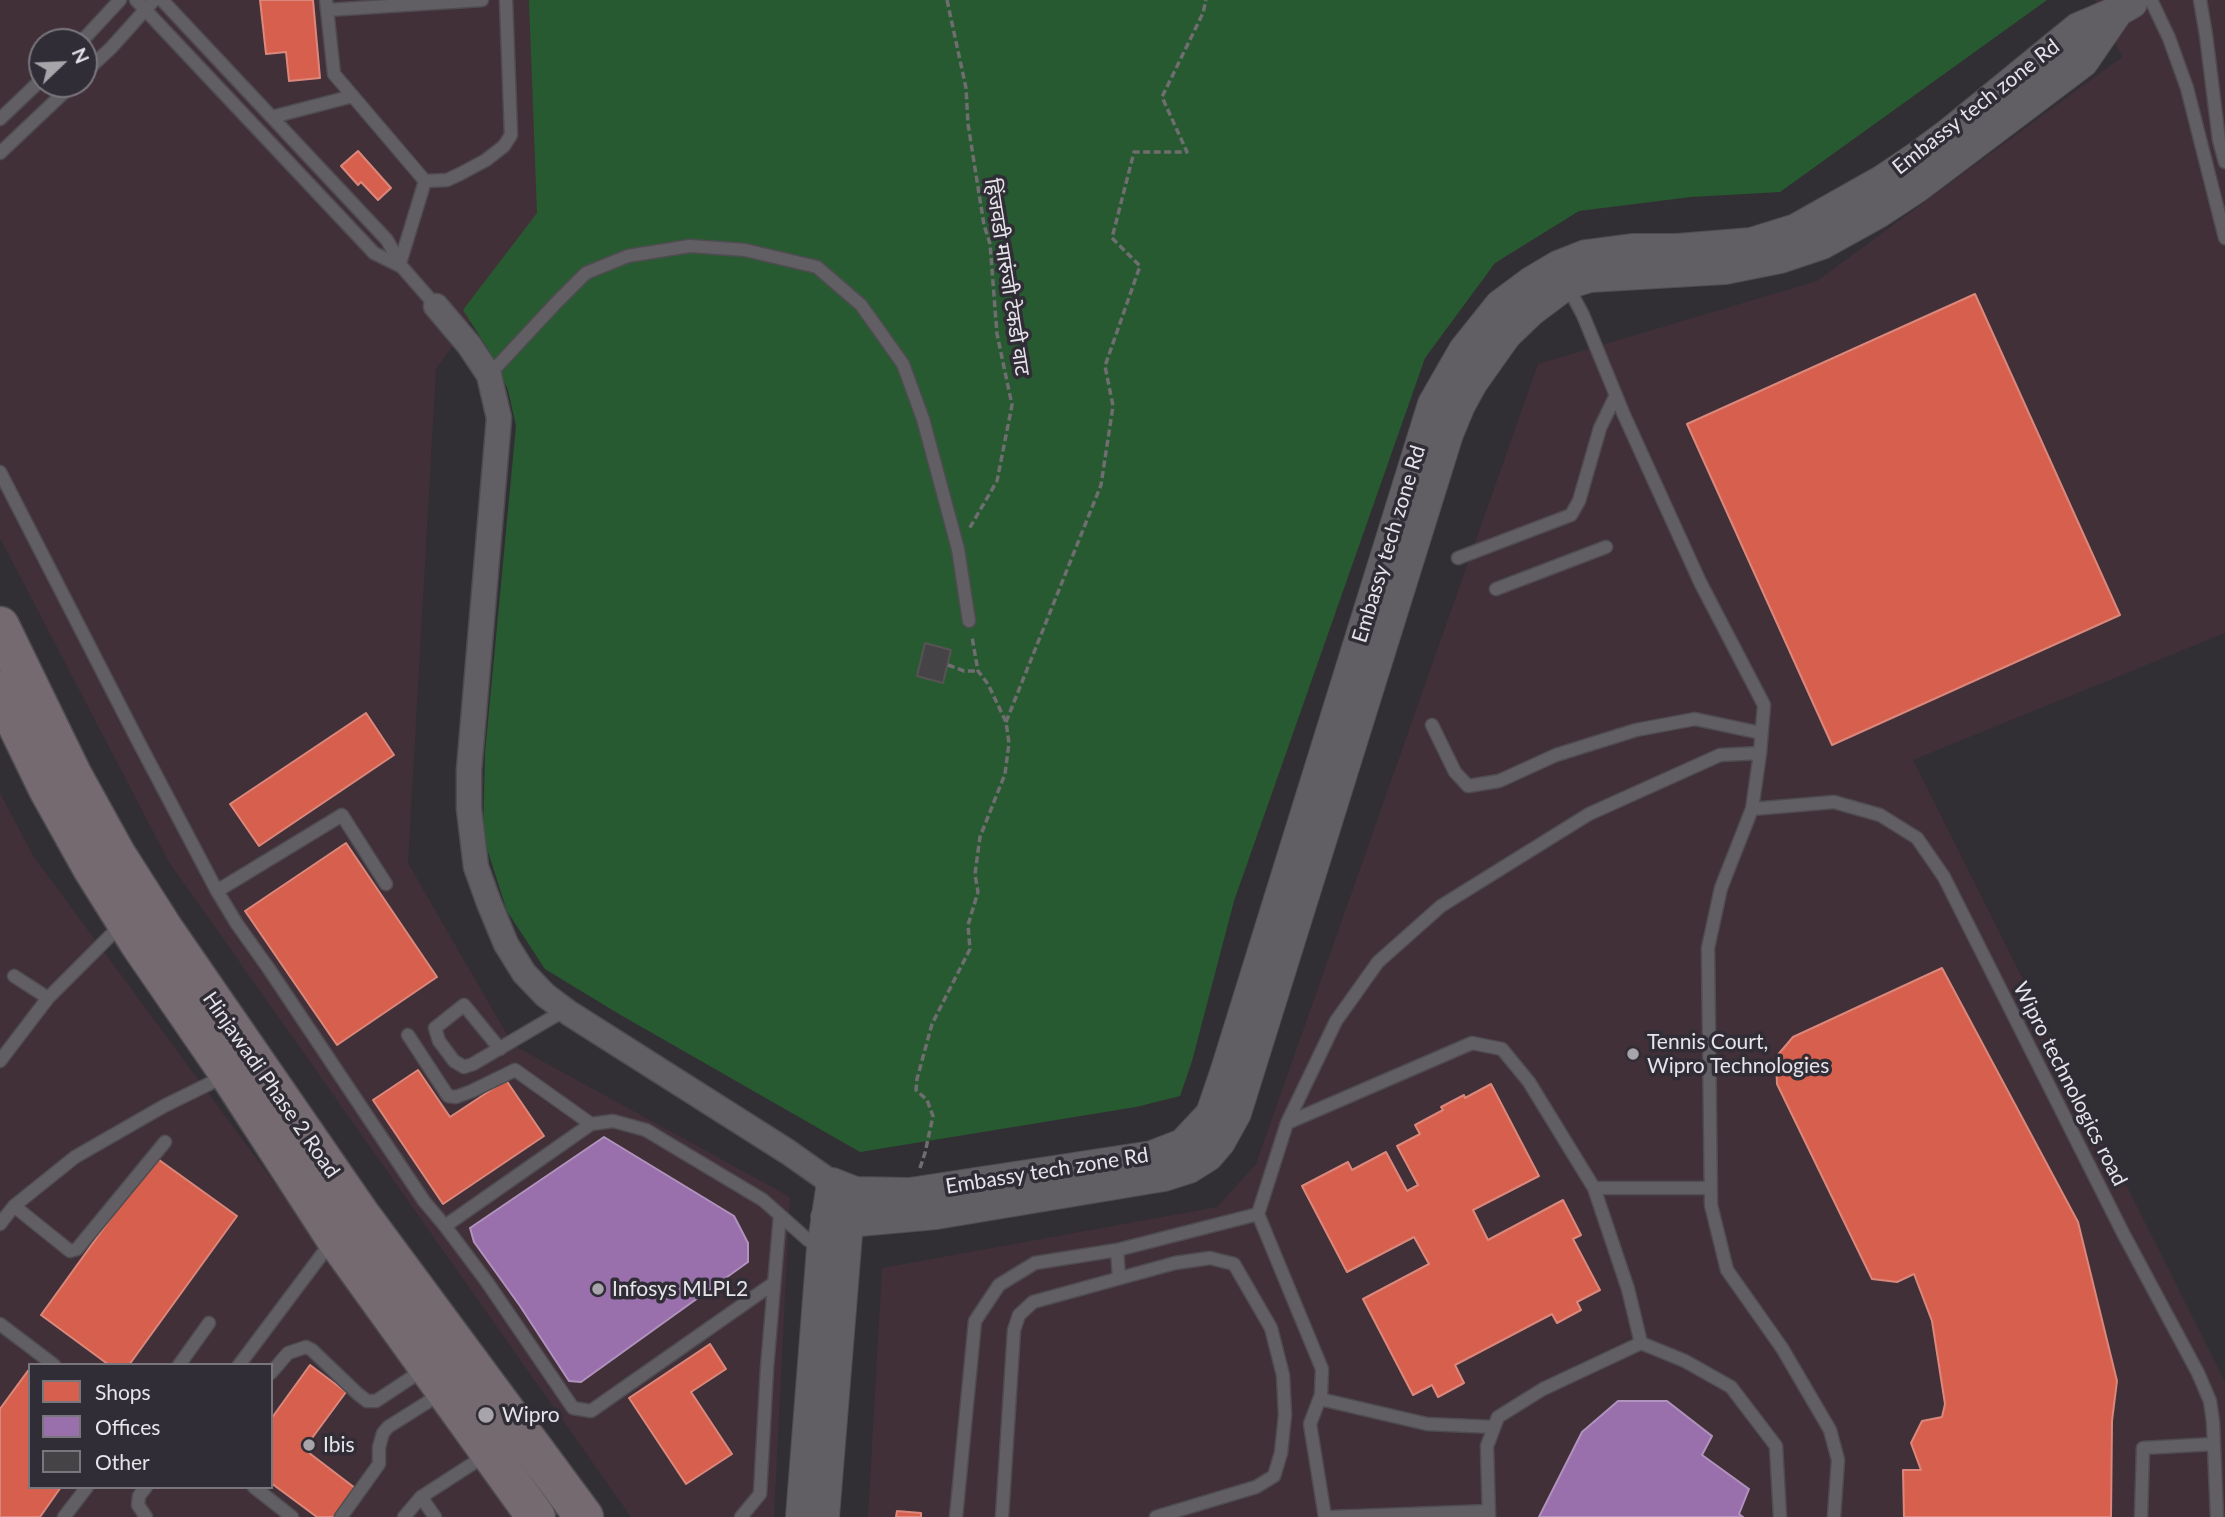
<!DOCTYPE html>
<html>
<head>
<meta charset="utf-8">
<style>
	body { margin:0 }
	#map { position:relative; width:2225px; height:1517px; overflow:hidden; background:#312f34; font-family:Lato,sans-serif }
	canvas { display:block }
	.legend { position:absolute; left:28px; top:1363px; width:245px; height:126px; box-sizing:border-box; background:#312d36; border:2px solid #79767e; margin:0; padding:9px 12px; list-style:none; font-size:21px; color:#e6e3e9 }
	.legend li { display:flex; align-items:center; gap:14px; height:35px }
	.legend b { width:35px; border:2px solid #79767e }
	.north { position:absolute; left:28px; top:28px; width:70px; height:70px; box-sizing:border-box; background:#312d36; border:2px solid #79767e; border-radius:50%; rotate:67deg; font-size:19px; font-weight:700; line-height:28px; text-align:center; color:#e6e3e9 }
	.north::after { content:''; display:block; margin:auto; width:24px; height:32px; background:#a7a4aa; clip-path:polygon(50% 0,100% 100%,50% 72%,0 100%) }
</style>
</head>
<body>
<div id="map">
<canvas width="2225" height="1517"></canvas>
<ul class="legend">
<li><b style="height:19px;background:#d6604d"></b>Shops</li>
<li><b style="height:19px;background:#9970ab"></b>Offices</li>
<li><b style="height:19px;background:#464346"></b>Other</li>
</ul>
<div class="north">N</div>
</div>
<script>
const ctx = document.querySelector('canvas').getContext('2d');
ctx.lineJoin = 'round';
function fillPath(path, color) { ctx.fillStyle = color; ctx.fill(path, 'evenodd'); }
const toPath = rows => new Path2D(rows.map(r => 'M' + r).join(''));
function stroke(path, color, width, dash) { ctx.strokeStyle = color; ctx.lineWidth = width; ctx.lineCap = dash ? 'butt' : 'round'; ctx.setLineDash(dash || []); ctx.stroke(path); }
function write(font, color, halo, rows, align = 'center') {
  ctx.font = font + ' Lato,"Noto Sans Devanagari",sans-serif'; ctx.lineWidth = 7; ctx.setLineDash([]); ctx.textBaseline = 'middle'; ctx.strokeStyle = halo; ctx.fillStyle = color; for (const [text, x, y, turn = 0] of rows) {
    ctx.save(); ctx.translate(x, y); ctx.rotate((+turn || 0) * Math.PI / 180); ctx.textAlign = isNaN(turn) ? turn : align; if (halo) ctx.strokeText(text, 0, 0); ctx.fillText(text, 0, 0); ctx.restore();
  }
}
const commercial = toPath([
	[0,0,542,0,549,213,436,369,408,863,513,1045,790,1197,774,1517,631,1517,169,862,0,538],
	[42,42,84,42,84,84,42,84],
	[2095,0,2225,0,2225,633,1913,760,2225,1382,2225,1517,868,1517,882,1268,1217,1207,1256,1164,1538,364,1817,281,2122,57],
	[0,793,34,857,521,1517,0,1517],
	[30,1365,271,1365,271,1487,30,1487]
]);
const green = toPath([
	[529,0,2047,0,1780,192,1691,197,1579,211,1495,263,1425,358,1234,901,1192,1061,1180,1096,1136,1107,860,1152,619,1014,545,969,507,911,483,836,485,753,516,426,508,390,496,362,463,310,537,213]
]);
const shops = toPath([
	[260,0,313,0,320,78,289,81,286,52,266,54,260,0],
	[358,151,391,188,378,200,361,182,358,185,341,166,358,151],
	[1975,294,2120,615,1832,745,1687,424,1975,294],
	[366,713,394,755,259,846,230,804,366,713],
	[346,843,437,977,337,1045,245,911,346,843],
	[1942,968,2078,1222,2117,1381,2112,1421,2111,1517,1904,1517,1903,1470,1921,1470,1911,1443,1922,1421,1942,1417,1945,1404,1932,1321,1914,1274,1897,1282,1872,1279,1777,1084,1776,1057,1793,1037,1942,968],
	[418,1070,450,1117,506,1080,544,1136,443,1204,373,1100,418,1070],
	[1491,1084,1539,1176,1473,1210,1488,1240,1563,1200,1581,1235,1573,1239,1600,1290,1577,1302,1581,1310,1557,1323,1552,1314,1455,1365,1464,1383,1438,1397,1432,1385,1413,1395,1363,1299,1429,1264,1414,1237,1347,1272,1302,1186,1348,1162,1352,1170,1386,1152,1407,1191,1418,1185,1397,1146,1420,1134,1415,1125,1443,1110,1441,1107,1464,1095,1465,1098,1491,1084],
	[155,1157,237,1216,129,1365,109,1365,41,1315,155,1157],
	[710,1344,726,1369,691,1392,732,1454,686,1484,629,1398,710,1344],
	[310,1365,346,1392,304,1449,355,1488,334,1517,317,1517,271,1483,271,1419,310,1365],
	[30,1368,30,1487,61,1487,40,1517,0,1517,0,1409,30,1368],
	[897,1511,921,1513,921,1517,896,1517,897,1511]
]);
const offices = toPath([
	[604,1137,734,1216,748,1243,748,1262,581,1382,569,1381,520,1306,474,1242,470,1228,604,1137],
	[1618,1401,1667,1401,1712,1436,1702,1455,1749,1489,1739,1514,1743,1517,1539,1517,1582,1432,1618,1401]
]);
const building = toPath([
	[925,643,951,650,943,683,917,676,925,643]
]);
const path = toPath([
	[947,0,966,88,968,124,984,225,990,244,997,334,1012,405,997,481,969,529],
	[948,665,964,671,978,671],
	[1006,722,1101,485,1113,406,1105,366,1140,266,1112,238,1134,152,1187,152,1162,97,1203,13,1206,0],
	[920,1168,925,1153,933,1116,927,1100,916,1090,917,1079,932,1024,970,949,968,925,978,892,975,874,980,837,1005,774,1009,743,1006,722,988,684,978,671,972,637]
]);
const service = toPath([
	[136,0,374,253,402,267],
	[162,0,387,240,402,267,436,306],
	[326,0,334,74,425,181,400,263],
	[2151,0,2169,38,2187,88,2225,238],
	[2200,0,2206,35,2219,140,2225,162],
	[327,10,482,0],
	[81,42,120,0],
	[84,73,111,48,154,0],
	[272,117,353,96],
	[0,119,42,79],
	[0,153,73,84],
	[425,181,447,180,460,174,486,160,504,146,511,135,506,0],
	[1567,285,1583,315,1624,415,1700,582,1764,705,1760,753,1752,809,1721,888,1708,948,1711,1205,1727,1270,1782,1348,1830,1430,1838,1460,1834,1517],
	[489,375,556,303,586,273,628,256,690,246,745,250,817,267,861,305,903,364,923,419,958,549,969,621],
	[0,472,137,739,217,891,237,924,269,969,424,1201,445,1226,591,1124,613,1121,646,1130,763,1200,808,1240,822,1248],
	[1458,558,1571,515,1579,501,1600,428,1616,395],
	[1496,589,1606,547],
	[1432,725,1455,772,1468,786,1499,781,1556,755,1636,730,1695,719,1761,733],
	[1752,809,1834,802,1880,815,1917,838,1944,877,2123,1233,2198,1373,2210,1401,2213,1422,2217,1517],
	[217,891,342,815,386,884],
	[14,976,48,998],
	[408,1035,448,1096,456,1097,472,1091,515,1070,591,1124],
	[500,1049,464,1005,435,1028,439,1041,454,1061,464,1067,473,1064,565,1010],
	[0,1061,48,998,122,924],
	[1287,1123,1472,1043,1502,1049,1529,1082,1594,1188,1628,1289,1641,1343],
	[1594,1188,1710,1188],
	[14,1206,70,1251,77,1249,165,1142],
	[1258,1214,1322,1369,1321,1395,1310,1424,1325,1517],
	[0,1224,14,1206,75,1157,164,1106,225,1076],
	[445,1226,487,1282,573,1408,591,1411,774,1283],
	[1117,1250,1119,1278],
	[0,1324,54,1365],
	[179,1365,209,1323],
	[239,1365,332,1241],
	[271,1373,288,1353,306,1347,312,1350,358,1394,367,1401,376,1401,426,1368],
	[1320,1399,1427,1424,1494,1427],
	[254,1487,292,1517],
	[421,1497,435,1517],
	[64,1517,87,1487],
	[146,1517,138,1505,139,1496,146,1487],
	[341,1517,379,1464,379,1447,383,1433,388,1427,442,1393],
	[404,1517,421,1497,486,1455],
	[741,1517,760,1494,767,1368,780,1215],
	[956,1517,975,1321,999,1285,1035,1263,1117,1250,1258,1214,1287,1123,1336,1021,1378,962,1441,906,1589,814,1720,755,1760,753],
	[1002,1517,1014,1330,1019,1315,1033,1302,1175,1263,1210,1258,1234,1264,1271,1328,1283,1375,1285,1415,1281,1453,1274,1476,1256,1487,1156,1517],
	[1331,1517,1489,1511],
	[1489,1517,1487,1446,1498,1417,1543,1389,1641,1343,1685,1361,1731,1387,1776,1446,1780,1517],
	[2141,1517,2143,1448,2214,1444]
]);
const minor = toPath([
	[436,306,469,345,489,375,499,418,469,770,469,809,476,867,489,903,506,944,524,973,545,995,569,1013,788,1152,832,1183]
]);
const tertiary = toPath([
	[855,1192,910,1193,1152,1156,1183,1144,1211,1114,1226,1070,1433,404,1464,350,1500,305,1531,282,1558,266,1586,255,1632,249,1677,249,1751,243,1796,229,1883,180,1917,157,1952,131,2078,28,2118,11],
	[826,1217,848,1222,936,1214,1164,1176,1189,1168,1208,1156,1220,1142,1236,1113,1448,434,1460,405,1472,383,1506,335,1531,311,1567,284,1590,277,1725,269,1780,258,1822,244,1878,213,1916,188,2083,62,2118,11,2132,3],
	[801,1517,822,1248,832,1183,855,1192,848,1222,824,1517]
]);
const primary = toPath([
	[0,626,73,776,116,854,163,928,360,1214,584,1517],
	[0,690,48,789,92,868,139,943,229,1074,335,1238,536,1517]
]);
const markers = [
	[1633,1054,7,"#a7a4aa"],
	[598,1289,7,"#a7a4aa"],
	[486,1415,9,"#a7a4aa"],
	[309,1445,7,"#a7a4aa"]
];
const streetNames = [
	["Embassy tech zone Rd",1976,107,-38],
	["हिंजवडी मारुंजी टेकडी वाट",1007,277,81],
	["Embassy tech zone Rd",1389,544,-73],
	["Wipro technologics road",2070,1084,63],
	["Hinjawadi Phase 2 Road",271,1085,55],
	["Embassy tech zone Rd",1047,1171,-9]
];
const poiNames = [
	["Tennis Court,",1647,1042],
	["Wipro Technologies",1647,1066],
	["Infosys MLPL2",612,1289],
	["Wipro",502,1415],
	["Ibis",323,1445]
];
fillPath(commercial, '#413037');
fillPath(green, '#285a31');
fillPath(shops, '#d6604d');
stroke(shops, '#db877c', 2);
fillPath(offices, '#9970ab');
stroke(offices, '#b092be', 2);
fillPath(building, '#464346');
stroke(building, '#575355', 2);
stroke(service, '#4f4c51', 15);
stroke(minor, '#4f4c51', 27);
stroke(tertiary, '#4f4c51', 32);
stroke(primary, '#4f4c51', 41);
stroke(path, '#6e6d70', 3.5, [7, 3.5]);
stroke(service, '#615f64', 12);
stroke(minor, '#615f64', 24);
stroke(tertiary, '#615f64', 30);
stroke(primary, '#746a6f', 38);
for (const [x, y, r, color] of markers) { const dot = new Path2D(); dot.arc(x, y, r, 0, 2 * Math.PI); ctx.fillStyle = color; ctx.fill(dot); stroke(dot, '#312d36', 2.5); }
write('21px', '#e6e3e9', '#312d36', streetNames);
write('21px', '#e6e3e9', '#312d36', poiNames, 'left');
</script>
</body>
</html>
